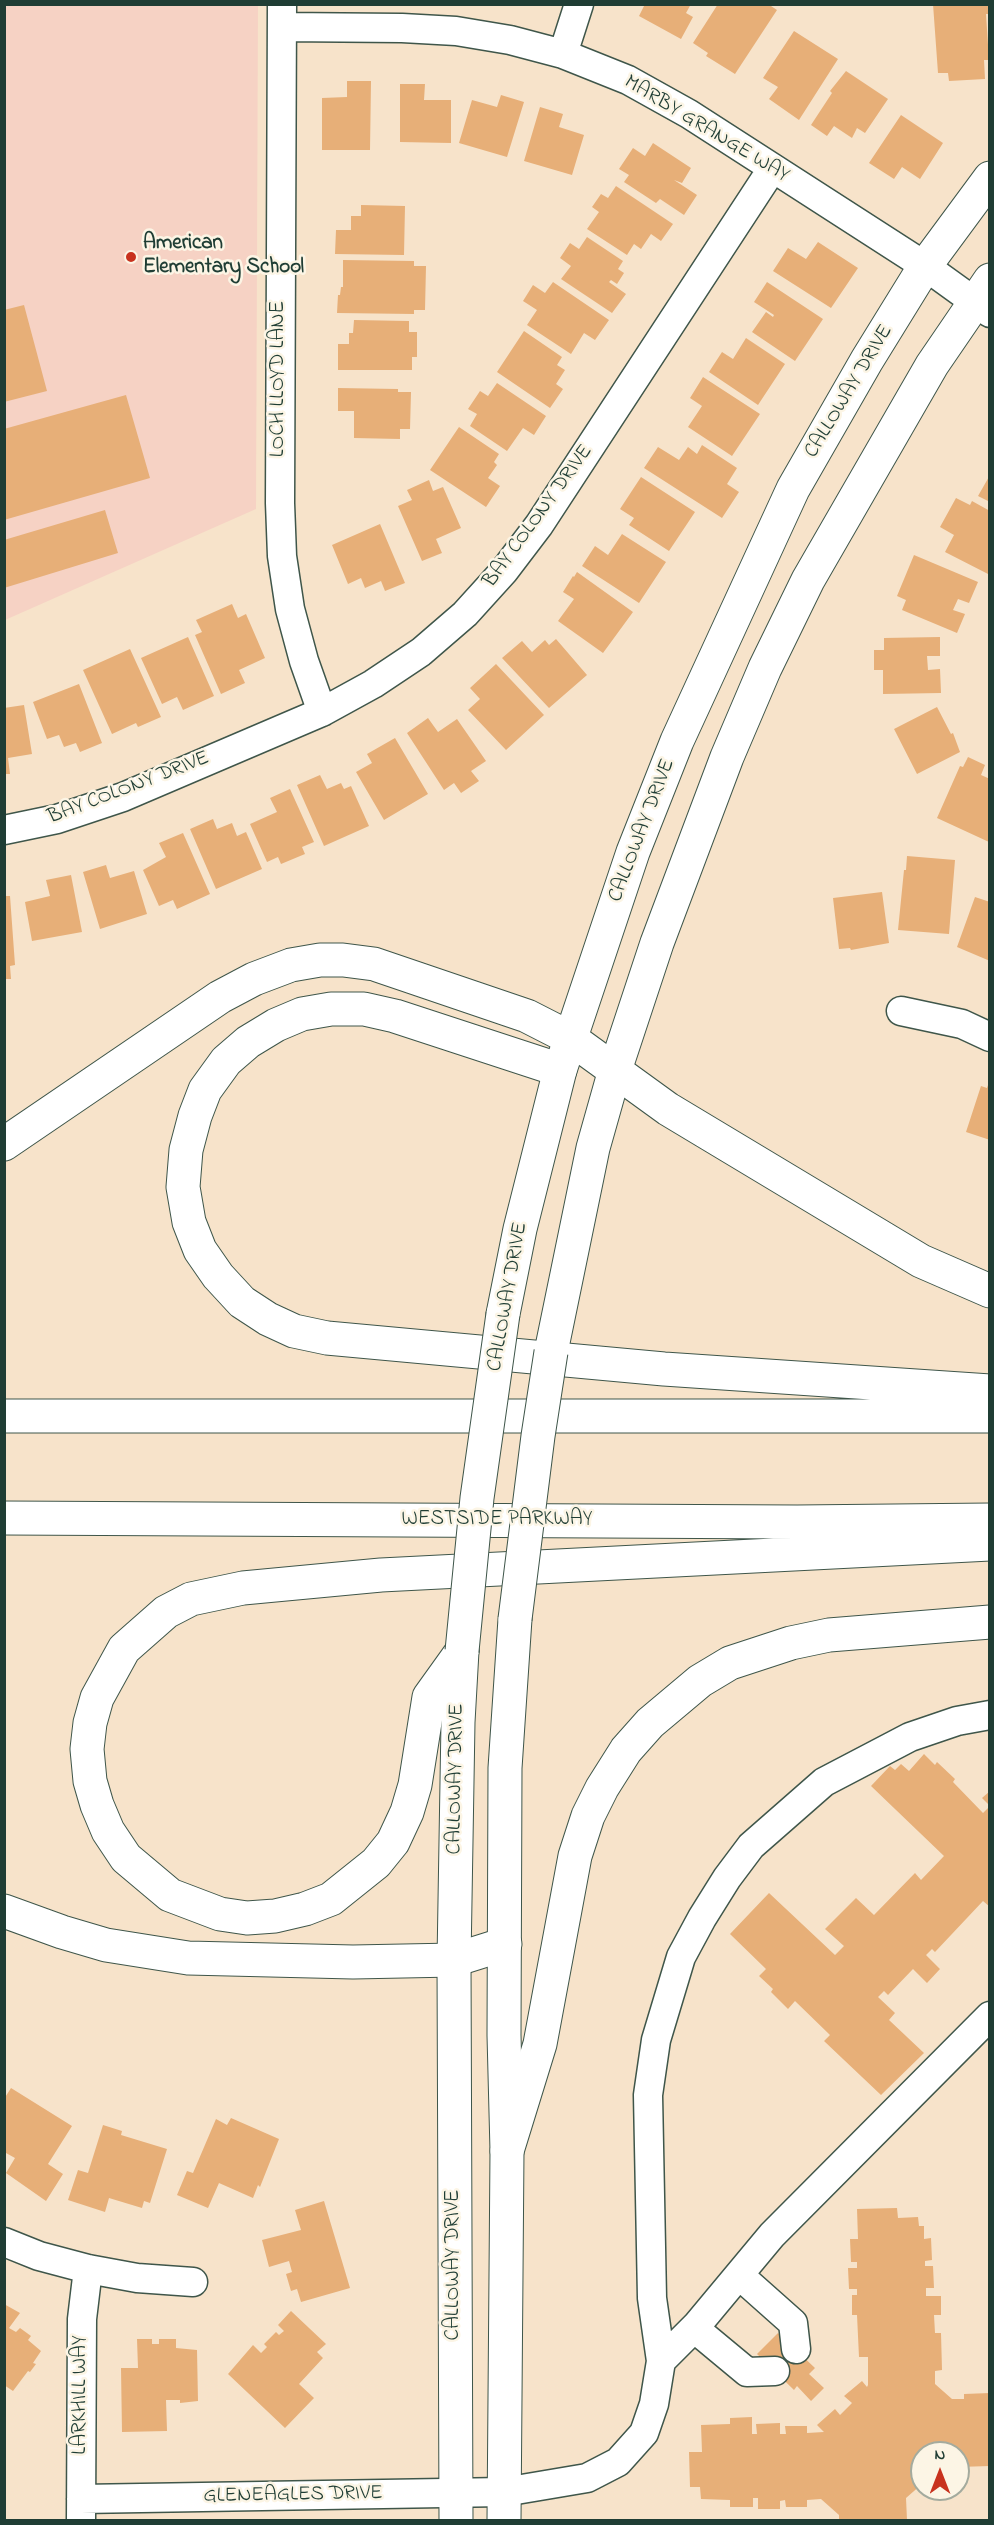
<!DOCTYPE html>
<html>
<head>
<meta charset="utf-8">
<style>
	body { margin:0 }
	#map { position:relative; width:994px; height:2525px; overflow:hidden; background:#f7e3ca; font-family:"Indie Flower",sans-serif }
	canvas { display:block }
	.frame { position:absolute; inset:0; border:6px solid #1f3d34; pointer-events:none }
	.north { position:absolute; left:910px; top:2441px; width:60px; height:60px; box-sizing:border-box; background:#fcf5e5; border:2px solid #a4ab9e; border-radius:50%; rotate:0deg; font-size:16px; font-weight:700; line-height:24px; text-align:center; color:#1f3d34 }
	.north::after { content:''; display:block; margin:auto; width:21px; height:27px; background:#c8321e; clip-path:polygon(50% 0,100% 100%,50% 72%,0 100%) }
</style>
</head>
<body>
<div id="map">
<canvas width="994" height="2525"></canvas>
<div class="frame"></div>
<div class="north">N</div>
</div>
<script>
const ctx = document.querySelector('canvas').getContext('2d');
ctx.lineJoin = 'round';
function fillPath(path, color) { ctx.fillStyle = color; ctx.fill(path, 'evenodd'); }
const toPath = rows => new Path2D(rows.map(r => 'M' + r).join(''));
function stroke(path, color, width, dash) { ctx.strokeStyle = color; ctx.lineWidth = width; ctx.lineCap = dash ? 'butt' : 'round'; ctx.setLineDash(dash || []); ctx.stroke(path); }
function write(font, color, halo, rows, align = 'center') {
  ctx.font = font + ' "Indie Flower",sans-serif'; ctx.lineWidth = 5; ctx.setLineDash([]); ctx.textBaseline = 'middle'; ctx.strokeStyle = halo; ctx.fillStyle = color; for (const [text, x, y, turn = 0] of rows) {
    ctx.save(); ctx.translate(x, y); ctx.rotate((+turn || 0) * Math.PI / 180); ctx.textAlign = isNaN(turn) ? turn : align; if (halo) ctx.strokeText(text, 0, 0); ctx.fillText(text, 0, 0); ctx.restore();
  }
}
const built = toPath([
	[5,5,258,5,256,509,5,620]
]);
const building = toPath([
	[645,4,691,4,686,13,693,17,681,39,639,16],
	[718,4,768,4,777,10,735,74,706,56,708,53,693,43],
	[933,4,989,4,990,14,986,14,989,60,984,60,985,79,949,81,948,73,938,73],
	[794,31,838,59,799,120,769,99,778,87,763,78],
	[846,71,888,99,865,133,857,128,852,138,834,126,827,136,811,125,832,93,830,91],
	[347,81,371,81,370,150,322,150,322,98,347,97],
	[400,84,425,84,424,100,451,100,451,143,400,142],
	[501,95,524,102,507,157,459,143,472,100,497,107],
	[540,107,563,114,559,127,584,135,572,175,524,161],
	[901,115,943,143,920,179,902,167,894,179,869,163],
	[653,143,691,168,682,183,674,180,697,195,684,215,660,199,656,203,624,182,629,175,619,169,633,148,645,156],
	[616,186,673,224,661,241,651,234,641,249,634,244,627,255,587,229,599,212,592,207,601,194,608,198],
	[361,205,405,206,404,255,335,254,336,230,351,230,351,216,361,216],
	[587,237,623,261,618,269,624,273,617,284,611,280,609,282,626,294,612,313,561,279,571,266,560,258,570,243,579,249],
	[818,242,858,268,831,308,773,271,788,248,806,259],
	[343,260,414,261,414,266,426,266,425,310,414,310,414,314,337,313,338,295,340,295,341,287,343,287],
	[553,282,609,320,595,340,584,333,571,354,527,325,537,310,523,301,533,285,545,293],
	[767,282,823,319,795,361,752,332,766,312,773,317,774,315,754,302],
	[24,305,47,391,4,402,4,310],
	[354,320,409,321,409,332,417,332,417,357,412,357,412,370,338,370,338,344,349,344,349,333,353,333],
	[524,331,562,357,557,365,565,370,556,384,563,389,550,408,497,372],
	[746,338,785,364,758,405,709,372,722,352,733,359],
	[703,377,760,414,732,456,688,427,702,406,690,398],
	[497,383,546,416,534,435,523,428,507,451,470,426,477,414,468,409,480,391,488,396],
	[338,388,398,389,398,392,411,392,410,429,400,429,400,439,354,438,354,411,338,411],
	[126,395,150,478,4,520,4,429],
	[459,427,499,454,494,462,497,465,488,478,500,486,486,507,430,470],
	[702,445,737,468,727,484,739,492,722,518,644,468,658,447,679,460,688,447,697,454],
	[990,475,990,502,978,496],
	[641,477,695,512,669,551,629,525,634,518,620,509],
	[429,480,433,491,443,487,461,528,436,539,442,553,422,561,398,506,412,500,407,490],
	[956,498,970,505,972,501,990,511,990,575,945,552,954,535,940,527],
	[105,510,118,553,4,588,4,540],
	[380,524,405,583,385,591,381,581,365,588,361,578,348,584,332,545],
	[622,534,666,562,639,603,582,566,595,546,608,555],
	[914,555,978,582,969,603,958,599,953,610,965,614,957,633,902,610,906,600,897,596],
	[577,572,633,612,603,653,558,621,574,599,563,592,573,576,574,577],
	[232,604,238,618,246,614,265,658,239,670,245,683,221,694,195,635,202,632,196,620],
	[188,637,214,696,183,710,177,697,162,704,141,658],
	[940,637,940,656,927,656,928,670,940,669,941,693,883,694,883,670,874,670,874,650,884,650,884,638],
	[556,639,587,675,549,708,502,658,522,641,532,652,545,640,549,645],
	[130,649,161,717,138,727,136,723,112,734,83,670],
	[496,664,544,715,506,750,468,710,480,699,470,688],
	[79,684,102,743,80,752,76,743,64,747,59,735,47,739,33,702],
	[24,705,32,754,8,758,10,774,4,774,4,708],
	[937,707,951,734,953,733,960,752,917,774,894,729],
	[428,718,438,732,457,719,486,761,471,771,479,781,461,793,454,783,444,790,407,733],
	[395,738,428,794,384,820,356,772,372,763,367,754],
	[968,757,985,765,981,775,990,779,989,842,937,818,960,766,963,767],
	[320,775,327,789,341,783,344,789,351,786,369,826,324,846,297,785],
	[290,789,314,842,302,847,305,854,281,864,278,857,267,862,250,824,277,812,270,798],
	[213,819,217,829,232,823,237,836,246,832,262,869,216,889,190,829],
	[183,833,210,894,177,909,173,900,159,906,143,870,166,857,159,843],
	[907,856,955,860,949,934,898,930,904,870,906,870],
	[106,865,110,878,134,871,147,914,100,929,83,872],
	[71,875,82,932,32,941,25,902,50,896,46,880],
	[882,892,889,943,851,950,850,948,839,949,833,898],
	[5,896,10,896,15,965,10,966,11,979,5,979],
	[975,897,990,902,990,961,957,947],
	[989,1082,990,1082,990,1140,966,1132,981,1086,987,1088],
	[924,1754,935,1765,937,1762,955,1779,953,1782,983,1813,990,1806,990,1907,983,1901,935,1952,932,1949,926,1955,940,1969,927,1983,913,1969,888,1995,884,1991,878,1997,895,2013,889,2020,924,2053,881,2095,824,2041,830,2035,795,2001,788,2009,771,1992,773,1989,759,1976,766,1969,730,1934,769,1893,835,1955,844,1946,825,1929,856,1898,874,1915,915,1873,921,1880,944,1856,871,1786,890,1766,895,1770,901,1764,909,1771],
	[990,1791,990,1806,982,1798],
	[11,2088,72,2126,48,2164,63,2174,46,2201,6,2173,15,2158,6,2153,4,2155,4,2099],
	[231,2118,279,2139,260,2187,258,2185,253,2198,219,2183,208,2208,177,2195,187,2171,193,2173,216,2119,227,2125],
	[103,2125,122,2131,121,2135,167,2149,150,2203,144,2201,142,2208,109,2198,105,2212,68,2200,78,2170,88,2173],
	[324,2201,350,2288,301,2302,297,2289,291,2291,286,2274,292,2272,289,2261,269,2267,262,2240,301,2230,295,2210],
	[897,2208,898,2218,918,2217,919,2226,924,2226,924,2239,931,2238,932,2260,925,2261,925,2266,933,2266,934,2288,926,2288,926,2296,941,2296,941,2315,934,2315,935,2333,941,2333,942,2370,935,2371,935,2384,952,2399,964,2399,964,2394,990,2393,990,2466,958,2467,958,2453,922,2453,922,2484,906,2498,907,2520,839,2520,839,2515,821,2499,807,2500,807,2507,786,2507,785,2500,780,2501,780,2509,758,2509,758,2498,753,2498,753,2507,730,2507,730,2500,701,2499,700,2487,690,2487,689,2452,702,2452,701,2425,730,2424,730,2418,752,2417,752,2434,757,2434,756,2424,780,2423,780,2434,786,2434,785,2426,807,2426,807,2433,824,2432,817,2425,835,2409,840,2415,852,2403,844,2396,862,2381,867,2387,868,2385,868,2357,859,2357,857,2315,852,2315,852,2295,857,2295,857,2289,849,2289,848,2268,857,2268,857,2262,851,2262,850,2239,858,2239,857,2209],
	[4,2304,20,2313,9,2328,16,2332,20,2328,31,2336,28,2340,41,2351,33,2363,36,2364,30,2372,28,2371,13,2391,4,2385],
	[291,2311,326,2344,317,2352,323,2358,299,2384,314,2398,285,2428,228,2374,253,2345,261,2353,267,2347,264,2344,276,2332,279,2335,284,2331,278,2325],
	[778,2333,815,2368,809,2374,824,2388,811,2401,797,2386,794,2390,757,2354],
	[137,2339,152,2339,152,2344,159,2344,159,2339,176,2339,176,2348,197,2350,198,2401,180,2403,180,2400,166,2400,167,2431,122,2432,121,2368,138,2368]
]);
const minor = toPath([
	[282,4,280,503,282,556,290,609,304,661,322,712],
	[282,27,402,28,456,31,510,40,563,54,628,80,689,114,925,266,990,313],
	[563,54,579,4],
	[4,830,57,819,123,797,322,712,373,684,421,652,465,614,504,571,539,525,772,169],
	[901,1011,962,1024,990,1037],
	[4,2242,39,2256,88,2269,137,2278,193,2282],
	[739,2275,793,2323,796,2349],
	[694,2328,747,2372,775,2371],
	[661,2361,697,2325,772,2235,990,2016],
	[81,2499,504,2492,587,2478,618,2462,644,2433,654,2404,661,2361,652,2298,648,2095,656,2040,681,1957,702,1918,727,1878,751,1846,824,1782,910,1737,957,1721,990,1715],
	[81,2520,82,2319,88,2269]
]);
const major = toPath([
	[503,1314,520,1229,560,1070,633,852,677,741,793,489,867,360,925,266,990,178],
	[551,1352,593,1148,615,1070,657,943,727,757,765,668,808,580,932,365,990,280],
	[456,2520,454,1960,458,1722,462,1651],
	[504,2520,507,2151,504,2035,505,1768,515,1619]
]);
const highway = toPath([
	[560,1070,395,1016,364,1009,331,1009,302,1014,276,1025,248,1042,226,1061,205,1090,195,1116,186,1150,183,1187,189,1222,200,1250,218,1276,242,1302,268,1319,294,1331,327,1338,664,1369,990,1391],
	[4,1144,220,997,254,979,291,965,320,960,343,960,374,964,527,1016,570,1038,668,1109,921,1261,990,1291],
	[4,1416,990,1416],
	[4,1518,797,1522,990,1520],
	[462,1651,429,1697,415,1785,407,1812,393,1842,376,1863,331,1899,305,1909,275,1916,247,1918,220,1914,170,1895,126,1858,108,1831,97,1805,90,1781,87,1749,90,1723,97,1698,124,1649,166,1612,191,1599,243,1588,381,1575,990,1544],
	[4,1911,62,1932,106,1945,188,1958,353,1962,454,1960,505,1944],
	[507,2151,540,2044,575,1856,588,1816,602,1788,626,1750,650,1723,700,1681,730,1663,791,1643,829,1635,990,1622]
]);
const majorBridge = toPath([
	[515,1619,538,1436,551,1352],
	[462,1651,477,1498,503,1314]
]);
const markers = [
	[131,257,6,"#c8321e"]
];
const streetNames = [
	["MARBY GRANGE WAY",706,130,31],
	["LOCH LLOYD LANE",280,379,-90],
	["CALLOWAY DRIVE",850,392,-59],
	["BAY COLONY DRIVE",539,517,-54],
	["BAY COLONY DRIVE",129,789,-21],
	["CALLOWAY DRIVE",643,831,-69],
	["CALLOWAY DRIVE",509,1297,-80],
	["WESTSIDE PARKWAY",497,1521],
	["CALLOWAY DRIVE",457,1779,-89],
	["CALLOWAY DRIVE",455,2265,-90],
	["LARKHILL WAY",82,2395,-90],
	["GLENEAGLES DRIVE",293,2496,-1]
];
const poiNames = [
	["American",143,245],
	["Elementary School",143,269]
];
fillPath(built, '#f6d2c4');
fillPath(building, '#e7af78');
stroke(minor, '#3f564a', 31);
stroke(major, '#3f564a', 35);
stroke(highway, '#3f564a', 35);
stroke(minor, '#fff', 28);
stroke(major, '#fff', 33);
stroke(highway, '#fff', 33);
stroke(majorBridge, '#3f564a', 35, []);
stroke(majorBridge, '#fff', 33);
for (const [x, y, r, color] of markers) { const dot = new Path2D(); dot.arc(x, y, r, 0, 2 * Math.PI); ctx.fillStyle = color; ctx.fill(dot); stroke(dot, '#fcf5e5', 2); }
write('21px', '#1f3d34', '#fcf5e5', streetNames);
write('bold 21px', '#1f3d34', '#fcf5e5', poiNames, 'left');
</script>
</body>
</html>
